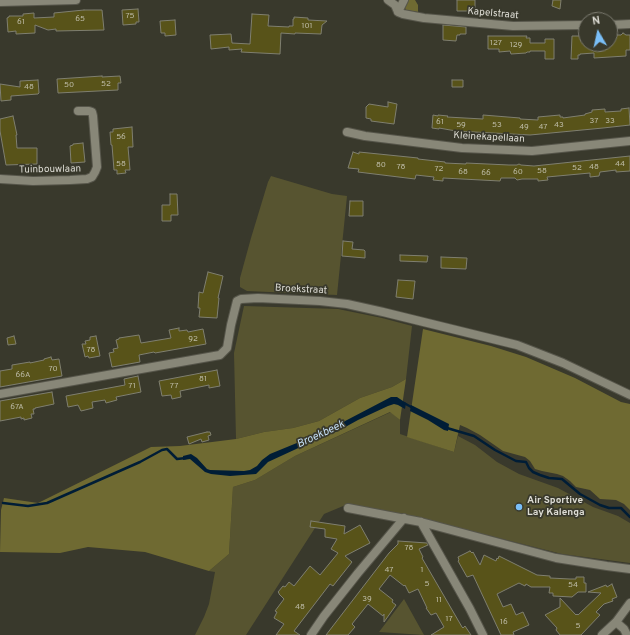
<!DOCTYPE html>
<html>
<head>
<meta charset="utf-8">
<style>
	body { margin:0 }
	#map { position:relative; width:630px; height:635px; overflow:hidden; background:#39392c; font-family:Overpass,sans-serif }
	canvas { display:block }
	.north { position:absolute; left:578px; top:12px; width:40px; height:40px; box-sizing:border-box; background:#39392c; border:1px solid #7b7a6f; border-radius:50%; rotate:351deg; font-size:11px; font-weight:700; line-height:16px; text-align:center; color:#dddcd4 }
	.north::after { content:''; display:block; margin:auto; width:14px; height:18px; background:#7abff8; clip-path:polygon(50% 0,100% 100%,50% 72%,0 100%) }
</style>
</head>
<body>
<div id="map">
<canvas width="630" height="635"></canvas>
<div class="north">N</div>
</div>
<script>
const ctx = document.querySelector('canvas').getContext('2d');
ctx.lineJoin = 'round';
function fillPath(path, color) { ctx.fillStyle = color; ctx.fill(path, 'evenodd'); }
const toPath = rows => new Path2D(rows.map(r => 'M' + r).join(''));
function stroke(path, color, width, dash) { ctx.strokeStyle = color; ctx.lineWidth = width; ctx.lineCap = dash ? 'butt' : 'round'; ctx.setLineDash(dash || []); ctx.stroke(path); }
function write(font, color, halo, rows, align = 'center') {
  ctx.font = font + ' Overpass,sans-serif'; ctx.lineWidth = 3.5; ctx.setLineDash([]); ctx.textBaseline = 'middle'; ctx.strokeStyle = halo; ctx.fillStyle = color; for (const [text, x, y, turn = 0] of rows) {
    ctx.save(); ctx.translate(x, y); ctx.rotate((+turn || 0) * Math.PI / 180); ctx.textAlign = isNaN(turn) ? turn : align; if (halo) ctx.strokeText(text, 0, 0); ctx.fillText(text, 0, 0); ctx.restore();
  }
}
const green = toPath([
	[271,176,332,194,347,196,337,295,247,291,240,287,240,278,251,238,268,182],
	[244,306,338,309,382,318,412,326,406,379,392,387,360,398,319,421,293,428,264,432,236,439,234,353],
	[391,412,400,420,400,434,454,452,458,436,475,445,497,462,519,474,558,488,593,507,618,516,630,523,630,563,562,554,479,533,348,504,324,514,246,635,195,635,204,617,209,604,215,572,209,571,229,554,233,487,255,480,295,456],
	[404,599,424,635,379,632]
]);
const forest = toPath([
	[406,0,415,0,418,5,418,12,406,10,405,8],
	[423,329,491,346,526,357,575,378,621,402,630,404,630,510,624,504,616,500,600,499,590,490,576,487,570,481,563,476,557,474,542,471,535,469,530,461,525,457,503,451,480,435,467,428,460,425,454,452,407,437],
	[406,379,400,420,390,412,295,456,255,480,233,487,229,554,209,571,145,552,88,547,60,553,0,552,1,510,4,498,38,503,151,447,180,446,236,439,264,432,293,428,319,421,360,398,392,387]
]);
const water = toPath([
	[391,397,397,397,406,403,405,409,398,405,394,404,388,406,358,420,338,431,307,444,268,462,256,474,230,476,211,474,205,472,190,459,183,460,183,456,191,454,197,458,207,469,210,470,244,471,250,470,257,466,262,460,270,454,326,431],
	[411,405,449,424,448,431,444,430,428,420,410,411]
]);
const stream = toPath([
	[404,403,413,408],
	[447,428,474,436,495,450,516,461,526,462,529,468,533,472,540,475,549,478,562,479,580,494,600,505,609,508,621,508,630,517],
	[3,503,28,506,47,503,140,462,162,450,167,449,177,459,186,458]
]);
const building = toPath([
	[457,0,475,0,475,11,457,11,457,0],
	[553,0,561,0,560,9,552,6,553,0],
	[138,9,139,22,136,22,136,24,123,25,122,10,138,9],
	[84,10,102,10,104,30,56,31,56,29,48,30,35,25,35,33,16,34,16,31,8,32,7,18,9,17,9,16,23,16,23,14,34,13,34,18,54,17,54,13,84,10],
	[252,14,269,15,268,26,289,27,289,26,293,26,293,19,294,19,294,17,308,18,308,20,327,21,322,25,321,34,295,33,295,34,281,33,280,54,241,52,242,49,229,50,229,47,211,49,210,35,231,34,232,43,250,44,252,14],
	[175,20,176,35,165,36,165,33,161,33,160,21,175,20],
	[443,25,466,27,466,34,460,34,460,35,457,35,456,41,443,40,443,25],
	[623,33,626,35,630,35,630,50,626,50,626,56,594,58,594,53,580,54,580,55,578,55,578,59,571,59,572,36,586,36,585,44,610,44,610,35,621,35,623,33],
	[488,36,527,36,526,38,530,38,530,43,545,43,545,39,554,39,554,59,545,59,545,51,530,51,530,52,527,52,526,53,511,54,510,51,499,52,499,49,488,49,488,36],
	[102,76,102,77,120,76,121,83,118,83,118,90,58,93,57,79,102,76],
	[38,80,39,93,38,94,11,96,11,100,1,101,0,84,20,87,20,81,38,80],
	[452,80,463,80,463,87,452,87,452,80],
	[388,102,397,104,394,124,371,121,371,119,366,118,366,107,369,104,388,107,388,102],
	[629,108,630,125,603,128,530,135,456,131,439,128,439,129,432,128,433,115,438,116,438,115,448,116,447,117,483,119,483,115,520,118,520,119,538,120,538,117,560,115,560,117,563,117,563,118,585,115,585,114,592,112,592,110,605,109,605,112,621,111,621,109,629,108],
	[13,116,17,135,16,135,17,148,37,148,37,164,6,165,0,131,0,119,13,116],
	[132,127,133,147,128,147,130,170,125,170,126,173,117,174,117,170,114,170,112,145,111,145,110,132,113,132,113,129,132,127],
	[83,143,85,162,71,163,70,146,73,145,73,144,83,143],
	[353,152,359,154,359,152,418,158,418,159,445,162,445,163,466,164,466,163,509,165,517,165,519,164,521,165,534,166,630,156,630,171,616,172,616,170,600,172,599,176,590,177,590,173,547,177,548,180,538,181,538,179,522,179,517,180,515,178,501,178,500,181,443,178,443,181,433,180,434,177,416,175,415,179,358,172,359,169,348,168,353,152],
	[170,194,177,194,178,215,171,215,171,221,162,221,162,205,170,205,170,194],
	[350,201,363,201,363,216,349,216,350,201],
	[343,241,353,242,352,249,364,250,365,251,365,258,342,256,343,241],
	[400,255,428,256,427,262,400,261,400,255],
	[441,257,467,258,466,269,441,268,441,257],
	[208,272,223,276,218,298,219,298,217,318,199,317,200,308,198,308,199,292,203,293,208,272],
	[398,280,415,281,413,299,396,297,398,280],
	[179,328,179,331,187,330,188,332,203,329,206,344,155,353,154,352,139,355,140,362,112,367,109,353,114,352,113,349,118,348,116,340,119,339,119,338,139,335,141,343,171,338,169,330,179,328],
	[14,336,16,344,8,345,7,338,14,336],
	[96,336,100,356,89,358,88,356,85,357,82,344,86,344,85,341,90,340,90,337,96,336],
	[51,357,52,360,59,359,62,376,0,387,0,371,12,369,12,365,30,362,30,363,44,360,44,359,51,357],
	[217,370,220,386,209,388,209,385,180,391,181,397,172,399,171,395,162,396,159,381,217,370],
	[138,376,141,392,116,397,117,400,106,403,105,400,92,402,93,408,81,411,78,405,68,407,66,396,125,385,124,379,138,376],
	[52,392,54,404,35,408,35,409,33,409,34,414,31,414,32,418,24,420,24,418,21,419,21,417,0,421,0,401,52,392],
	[207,432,210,432,211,435,208,436,209,440,202,442,201,439,189,444,187,437,207,432],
	[311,521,345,526,344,534,360,525,370,543,345,556,352,562,333,586,330,584,294,631,300,635,276,635,284,624,274,618,277,612,275,611,284,599,279,594,279,593,278,592,283,586,285,587,289,582,294,586,310,566,320,575,338,553,331,549,337,539,325,537,325,529,310,527,311,521],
	[398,541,427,543,428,545,419,549,423,557,422,558,462,627,463,628,465,626,471,635,431,635,444,627,436,613,431,615,426,608,427,608,418,589,409,593,405,585,404,586,390,575,379,589,393,600,392,602,396,605,384,622,384,614,383,616,368,604,352,624,355,627,348,635,326,635,389,553,398,544,398,541],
	[470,551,472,553,473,552,480,565,484,555,496,561,497,558,498,559,499,556,537,575,550,576,550,578,570,579,576,579,576,577,584,577,584,583,586,583,586,592,578,592,572,597,553,596,553,593,549,593,550,587,531,587,526,584,525,586,519,583,497,594,503,607,511,604,516,615,523,612,529,625,513,632,514,635,501,635,473,575,467,577,458,561,459,560,458,557,470,551],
	[612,584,617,597,612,599,613,601,604,604,596,612,600,615,581,635,560,635,556,630,557,628,545,615,560,607,560,598,576,615,577,614,578,615,601,593,588,592,606,585,607,587,612,584]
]);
const minor = toPath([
	[388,0,395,5,398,12,403,14,424,18,513,26,586,25],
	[0,2,76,0],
	[398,12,404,0],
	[610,25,630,24],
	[347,132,365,136,462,148,532,151,630,141],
	[0,179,33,181,70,180,87,179,92,177,95,172,97,167,93,116,92,112,89,111,78,111],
	[0,394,220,355,227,348,231,325,237,301,241,299,258,298,320,301,347,304,383,312,517,345,563,363,630,395],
	[348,508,421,522,556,558,607,566,630,569],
	[421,522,470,609,483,635],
	[616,622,624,629,627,635],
	[311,635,324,616,358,573,404,518],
	[602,635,616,622,630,603]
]);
const markers = [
	[519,507,4,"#7abff8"]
];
const numberNames = [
	["75",130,16],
	["65",80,19],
	["61",21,22],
	["101",307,26],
	["127",496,43],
	["129",516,45],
	["52",106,84],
	["50",69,85],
	["48",29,87],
	["37",594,121],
	["33",610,121],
	["61",440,122],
	["59",461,125],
	["53",497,125],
	["43",559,125],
	["49",524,127],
	["47",543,127],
	["56",121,137],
	["58",121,164],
	["44",620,164],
	["80",381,165],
	["78",401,167],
	["48",594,167],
	["52",577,168],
	["72",439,169],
	["58",542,171],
	["68",463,172],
	["60",518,172],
	["66",486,173],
	["92",193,339],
	["78",91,350],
	["70",53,369],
	["66A",23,375],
	["81",203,379],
	["71",132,386],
	["77",174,386],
	["67A",17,407],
	["78",409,548],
	["47",389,570],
	["1",422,570],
	["5",427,584],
	["54",573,585],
	["39",367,599],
	["11",439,600],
	["48",300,607],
	["17",449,619],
	["16",504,622],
	["5",578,626]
];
const streetNames = [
	["Kapelstraat",493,14,5],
	["Kleinekapellaan",489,138,3],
	["Tuinbouwlaan",50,170,-1],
	["Broekstraat",301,290,3]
];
const poiNames = [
	["Air Sportive",527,501],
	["Lay Kalenga",527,513]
];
const waterNames = [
	["Broekbeek",321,435,-25]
];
fillPath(green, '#575430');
fillPath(forest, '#6f6a32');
fillPath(water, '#001d36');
stroke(stream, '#001d36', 2.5);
fillPath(building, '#585319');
stroke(building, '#7f7f70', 1);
stroke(minor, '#56554a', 10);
stroke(minor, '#888778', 8);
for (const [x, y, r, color] of markers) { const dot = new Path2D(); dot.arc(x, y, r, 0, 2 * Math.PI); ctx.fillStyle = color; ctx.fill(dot); stroke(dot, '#39392c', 1.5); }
write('8px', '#bcbaa5', null, numberNames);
write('10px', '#dddcd4', '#39392c', streetNames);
write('bold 10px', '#dddcd4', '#39392c', poiNames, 'left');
write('italic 11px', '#c4def6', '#39392c', waterNames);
</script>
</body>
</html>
